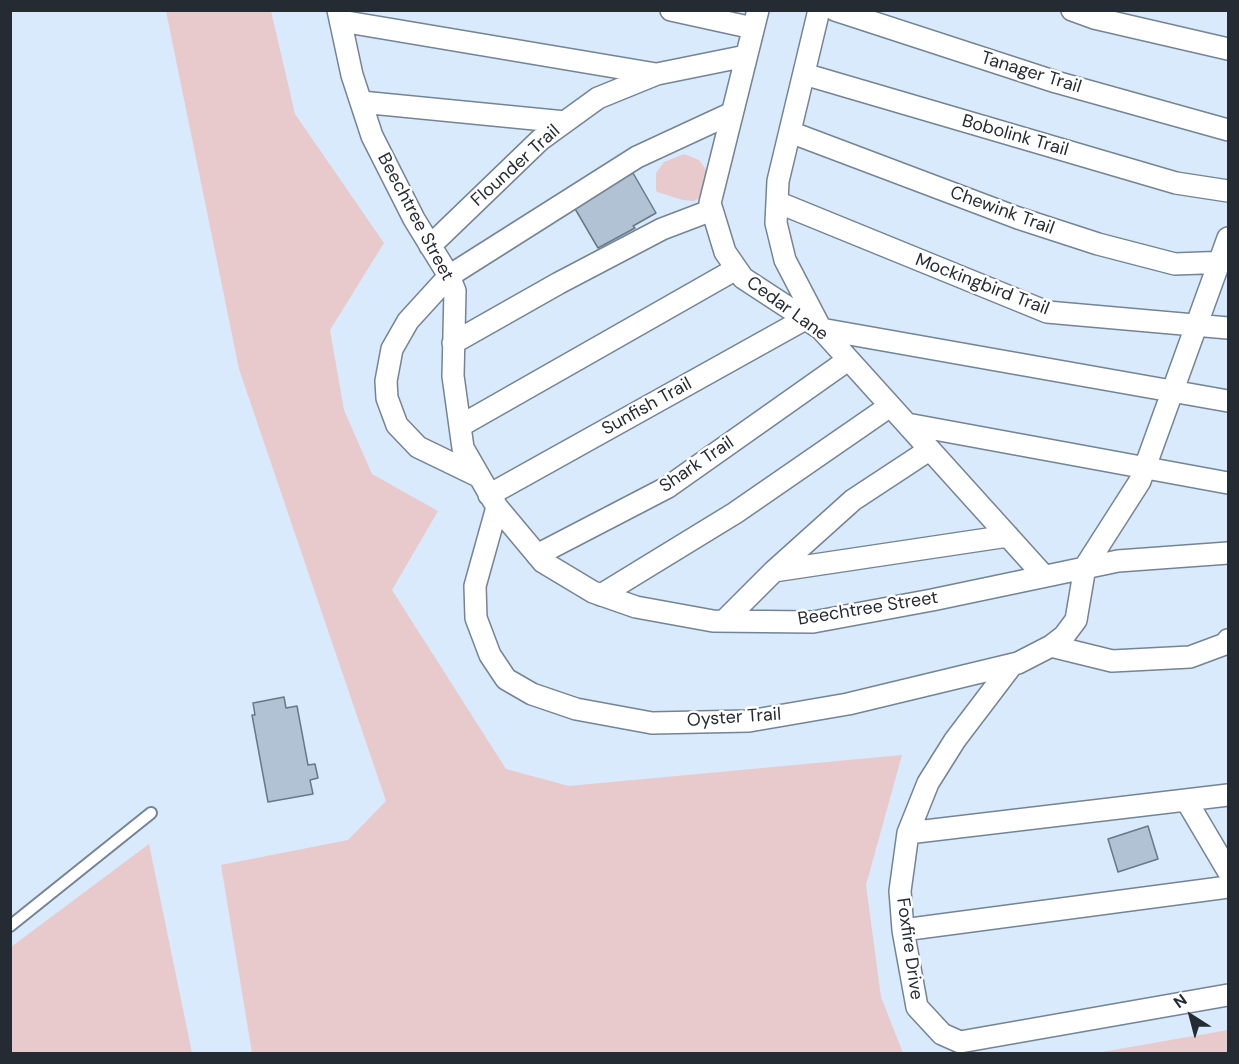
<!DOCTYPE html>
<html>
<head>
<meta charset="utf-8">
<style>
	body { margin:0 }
	#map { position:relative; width:1239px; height:1064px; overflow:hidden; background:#d8eafc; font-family:"DM Sans",sans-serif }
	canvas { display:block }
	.frame { position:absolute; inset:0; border:12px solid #252b32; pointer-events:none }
	.north { position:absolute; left:1161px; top:986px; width:60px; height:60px; -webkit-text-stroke:4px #fff; paint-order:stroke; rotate:324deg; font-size:16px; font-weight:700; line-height:24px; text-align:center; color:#252b32 }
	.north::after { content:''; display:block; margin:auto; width:21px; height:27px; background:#252b32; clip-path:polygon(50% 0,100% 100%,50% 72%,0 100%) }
</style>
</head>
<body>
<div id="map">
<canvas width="1239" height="1064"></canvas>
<div class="frame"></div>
<div class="north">N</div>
</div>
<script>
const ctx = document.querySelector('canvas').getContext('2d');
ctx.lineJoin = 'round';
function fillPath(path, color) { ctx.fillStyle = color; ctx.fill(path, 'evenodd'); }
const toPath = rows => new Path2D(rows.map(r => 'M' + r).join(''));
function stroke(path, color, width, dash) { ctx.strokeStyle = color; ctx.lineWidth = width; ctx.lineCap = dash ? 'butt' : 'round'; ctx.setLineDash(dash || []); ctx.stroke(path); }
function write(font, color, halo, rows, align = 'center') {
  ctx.font = font + ' "DM Sans",sans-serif'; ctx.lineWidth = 5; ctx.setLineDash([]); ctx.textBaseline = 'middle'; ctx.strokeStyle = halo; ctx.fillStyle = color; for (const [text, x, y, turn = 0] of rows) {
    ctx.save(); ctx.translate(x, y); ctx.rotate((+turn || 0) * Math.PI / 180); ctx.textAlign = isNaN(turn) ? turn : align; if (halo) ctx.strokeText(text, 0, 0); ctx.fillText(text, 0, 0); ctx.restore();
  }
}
const green = toPath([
	[166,11,271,11,295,114,384,243,330,330,344,410,372,474,438,511,392,590,506,769,569,786,902,755,866,885,881,997,903,1053,252,1053,221,865,348,840,386,801,239,369],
	[684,154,699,160,708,172,702,197,694,201,683,200,657,192,656,190,656,173,664,162],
	[149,844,192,1053,11,1053,11,947],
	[1228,1030,1228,1053,1096,1053]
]);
const building = toPath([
	[633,173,656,213,633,226,635,228,598,248,574,207,609,185,633,173],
	[284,697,286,708,297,706,308,765,315,764,318,778,310,780,313,794,268,802,252,715,255,715,253,703,284,697],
	[1148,826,1158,859,1118,872,1108,839,1148,826]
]);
const service = toPath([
	[10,926,151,813]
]);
const minor = toPath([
	[338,10,352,75,372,136,414,219,449,276,455,291,453,376,463,448,497,507,543,562,593,592,636,607,713,621,813,622,932,600,1118,561,1228,553],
	[671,10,753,28],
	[758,10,710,203,725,252,743,278,821,329,1044,576],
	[819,10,778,181,776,223,785,260,821,329,1228,401],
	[835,10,1056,82,1228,130],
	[1072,10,1094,18,1228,49],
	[341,21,656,74],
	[804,74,1176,183,1228,191],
	[361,102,565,122],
	[790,132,1018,218,1098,244,1175,264,1228,262],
	[777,202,1047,312,1228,328],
	[430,246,540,140,598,98,657,74,746,56],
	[453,343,559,283,662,229,712,210],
	[907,424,1228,483],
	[460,426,736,269],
	[478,476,418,447,397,425,387,398,386,381,392,349,408,321,449,276,637,157,732,113],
	[489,495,805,319],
	[497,507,475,586,476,618,490,655,506,679,532,694,576,709,652,723,749,721,848,704,1018,663,1051,646,1064,636,1076,620,1085,567,1140,481,1228,238],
	[537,555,668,487,848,360],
	[774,571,1008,536],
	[601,595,735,513,890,406],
	[724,621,774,571,853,500,929,450],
	[1051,646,1112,661,1190,657,1225,644,1228,640],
	[1012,665,955,740,928,783,908,833,900,891,903,930,917,1007,942,1034,960,1042,1228,995],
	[1186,800,1228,871],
	[908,833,1228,795],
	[903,930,1228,887]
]);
const streetNames = [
	["Tanager Trail",1031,73,17],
	["Bobolink Trail",1015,136,16],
	["Flounder Trail",516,166,-42],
	["Chewink Trail",1002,211,20],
	["Beechtree Street",415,217,62],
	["Mockingbird Trail",982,285,21],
	["Cedar Lane",787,309,36],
	["Sunfish Trail",647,407,-29],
	["Shark Trail",697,465,-34],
	["Beechtree Street",868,609,-9],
	["Oyster Trail",734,718,-4],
	["Foxfire Drive",909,949,82]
];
fillPath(green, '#e8cacc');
fillPath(building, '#b1c2d4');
stroke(building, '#677887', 1.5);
stroke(service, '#748494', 14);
stroke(minor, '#748494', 24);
stroke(service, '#fff', 10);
stroke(minor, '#fff', 21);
write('18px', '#252b32', '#fff', streetNames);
</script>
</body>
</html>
